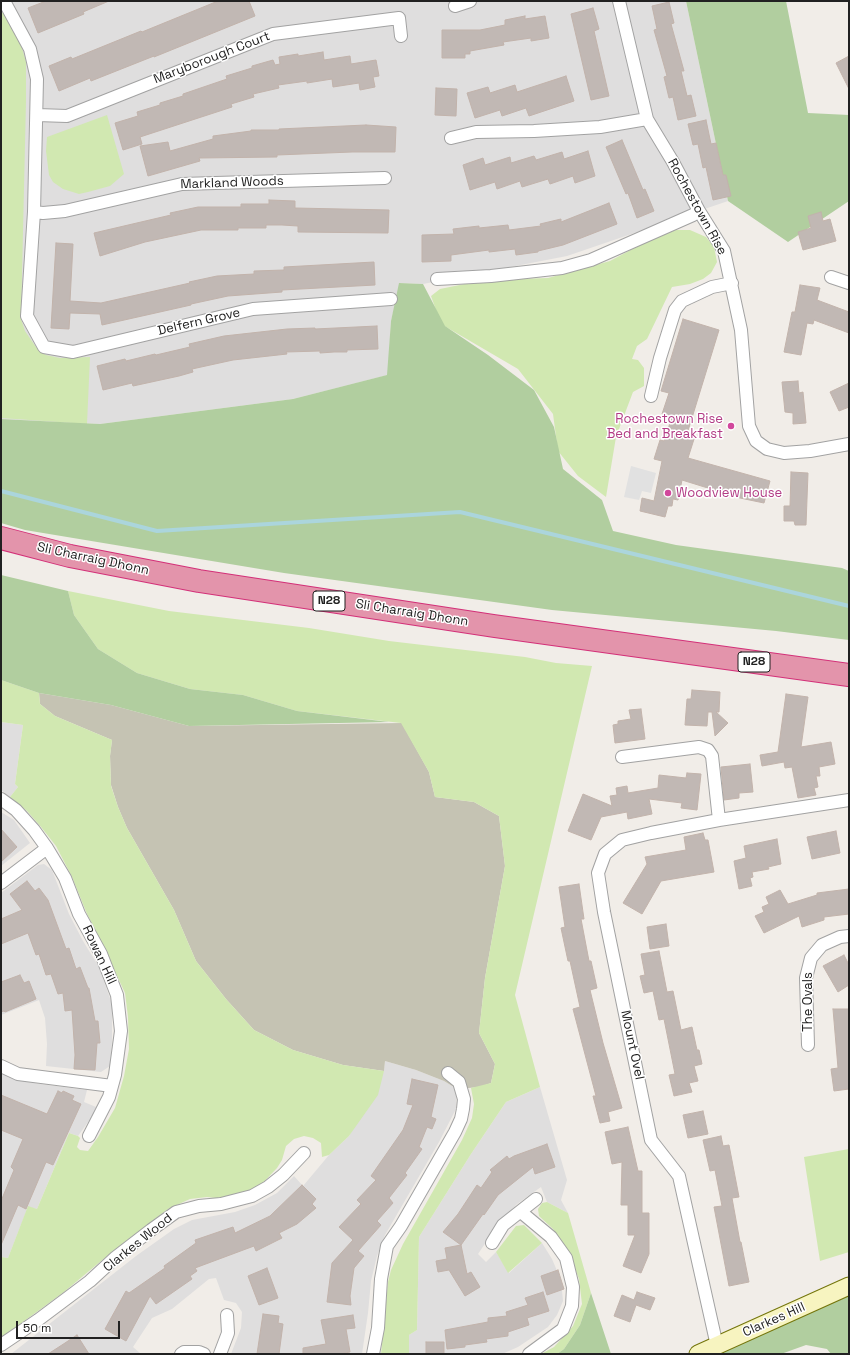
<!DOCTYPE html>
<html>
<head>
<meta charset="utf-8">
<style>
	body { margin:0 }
	#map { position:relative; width:850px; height:1355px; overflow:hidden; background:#f1ede8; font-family:"Space Grotesk",sans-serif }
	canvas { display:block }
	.frame { position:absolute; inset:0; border:2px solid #212121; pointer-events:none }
	.scale { position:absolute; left:16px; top:1321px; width:104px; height:18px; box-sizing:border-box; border:2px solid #212121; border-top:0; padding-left:5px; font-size:12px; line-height:14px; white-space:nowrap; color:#212121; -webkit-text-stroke:3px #fff; paint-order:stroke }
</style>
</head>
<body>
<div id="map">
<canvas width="850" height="1355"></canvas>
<div class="frame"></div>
<div class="scale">50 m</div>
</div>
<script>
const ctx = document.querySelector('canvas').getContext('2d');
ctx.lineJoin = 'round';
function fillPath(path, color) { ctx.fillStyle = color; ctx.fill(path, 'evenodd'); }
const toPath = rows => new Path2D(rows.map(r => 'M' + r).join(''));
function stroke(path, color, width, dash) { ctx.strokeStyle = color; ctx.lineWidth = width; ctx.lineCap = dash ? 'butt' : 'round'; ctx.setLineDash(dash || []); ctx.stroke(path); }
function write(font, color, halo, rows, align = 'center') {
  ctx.font = font + ' "Space Grotesk",sans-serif'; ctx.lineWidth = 3; ctx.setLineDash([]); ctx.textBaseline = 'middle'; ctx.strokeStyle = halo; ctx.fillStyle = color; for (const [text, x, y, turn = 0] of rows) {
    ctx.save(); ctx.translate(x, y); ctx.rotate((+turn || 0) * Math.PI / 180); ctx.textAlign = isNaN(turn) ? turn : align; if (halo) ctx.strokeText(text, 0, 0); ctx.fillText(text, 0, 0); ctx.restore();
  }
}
const residential = toPath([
	[1,1,686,1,728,201,567,256,423,284,400,283,391,321,388,375,293,399,100,424,1,419],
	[1,722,23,725,15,784,18,787,10,797,1,790],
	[1,812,14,820,30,843,1,866],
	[44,864,52,870,69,914,83,941,99,967,112,1004,112,1042,110,1066,101,1072,46,1066,47,1044,45,1018,39,1000,1,1015,1,893,38,865],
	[385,1061,416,1070,444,1081,457,1089,456,1109,439,1142,385,1235,377,1256,371,1281,368,1313,362,1354,231,1354,241,1328,242,1312,236,1303,224,1300,216,1278,209,1279,172,1309,152,1318,133,1347,141,1354,11,1354,136,1256,174,1229,192,1220,235,1212,255,1205,277,1193,294,1176,303,1186,329,1155,349,1136,384,1071],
	[1,1071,29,1082,40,1084,87,1090,84,1102,96,1107,91,1118,78,1136,69,1133,37,1209,28,1207,8,1258,1,1257],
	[540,1087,567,1180,561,1200,568,1213,547,1202,541,1187,517,1204,494,1230,478,1254,486,1262,496,1252,509,1273,542,1243,552,1259,561,1280,563,1301,557,1315,548,1327,518,1347,502,1354,409,1354,409,1335,417,1330,419,1237,471,1154,506,1102]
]);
const construction = toPath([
	[39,693,111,705,189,726,402,723,429,772,435,797,474,802,499,816,505,866,485,978,479,1033,495,1064,491,1083,480,1087,457,1089,444,1081,416,1070,385,1061,384,1071,343,1065,293,1050,254,1030,226,999,196,961,174,910,127,828,118,807,111,785,110,756,112,740,55,716,40,704]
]);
const grass = toPath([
	[1,11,10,22,20,41,26,62,26,101,21,319,25,331,36,347,46,355,60,358,90,357,87,424,1,418],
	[107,115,124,174,110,186,88,192,79,194,63,189,53,182,49,175,46,151,47,137],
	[676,230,690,230,706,237,714,247,717,262,711,273,703,279,690,284,672,287,647,339,637,346,632,359,638,360,644,368,644,386,633,392,616,437,606,497,578,476,558,451,553,414,518,369,441,324,431,296,440,289,484,280,548,278,610,261,653,238],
	[68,591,169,611,309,628,389,641,525,657,556,663,592,666,515,995,540,1087,506,1102,471,1154,419,1237,417,1330,409,1335,409,1354,381,1354,388,1282,391,1270,403,1244,462,1140,472,1118,474,1104,471,1088,491,1083,495,1064,479,1033,485,978,505,866,499,816,474,802,435,797,429,772,401,723,297,711,243,695,190,689,137,673,98,649,74,615],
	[1,680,39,693,40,704,55,716,112,740,110,756,111,786,118,807,127,828,174,910,196,961,226,999,254,1030,293,1050,343,1065,384,1071,378,1095,349,1136,329,1155,322,1157,321,1143,313,1138,304,1136,294,1139,286,1146,282,1160,277,1168,259,1187,243,1196,224,1199,207,1197,190,1199,168,1209,113,1251,64,1292,1,1338,1,1257,8,1258,28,1206,37,1209,69,1133,78,1136,80,1138,77,1147,80,1150,88,1151,98,1137,115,1108,124,1076,129,1049,128,1017,125,993,98,935,87,914,72,877,56,846,41,827,27,811,10,797,18,787,15,784,23,725,1,722],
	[849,1149,849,1252,820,1261,804,1157],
	[547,1202,568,1213,591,1293,580,1325,564,1349,557,1354,541,1354,554,1347,573,1326,582,1304,579,1279,569,1253,553,1229,539,1216,538,1209,542,1203],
	[524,1225,542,1243,508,1273,496,1252,516,1226]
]);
const forest = toPath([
	[686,1,786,1,808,113,849,115,849,201,788,242,728,201],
	[399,283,423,284,445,326,488,355,534,390,554,427,563,469,602,500,613,531,676,545,842,568,849,571,849,640,776,631,552,610,284,573,25,530,1,523,1,419,100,424,293,399,387,375,391,321],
	[1,575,68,591,74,615,98,649,137,673,190,689,243,695,297,711,389,722,189,726,111,705,39,693,1,680],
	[591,1293,611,1354,557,1354,564,1349,580,1325],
	[849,1293,849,1354,831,1354,827,1349,806,1345,781,1354,714,1354]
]);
const parking = toPath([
	[631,466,656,473,651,493,642,491,639,500,624,497]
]);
const stream = toPath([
	[1,491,157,531,460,512,849,606]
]);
const building = toPath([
	[46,1,109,1,83,12,84,14,38,33,28,8,46,1],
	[218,1,249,1,255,16,154,57,154,56,91,81,90,78,59,91,49,66,71,57,72,59,141,31,142,32,218,1],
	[669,2,674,23,671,24,684,71,681,71,687,96,691,95,696,116,678,120,673,97,669,98,664,77,667,76,654,30,657,29,652,6,669,2],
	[593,8,599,29,594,31,609,96,591,100,571,14,593,8],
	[525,16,525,19,545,16,549,38,531,41,531,38,503,42,504,45,470,51,470,54,465,54,465,58,442,58,442,30,480,30,505,25,505,20,525,16],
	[323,52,324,60,350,56,351,64,376,60,379,76,373,77,375,87,360,90,359,83,333,87,332,79,307,83,307,81,278,85,279,88,253,94,254,97,231,104,232,107,140,137,142,144,123,150,115,123,138,116,137,112,160,105,160,103,183,96,183,94,227,79,226,76,252,68,252,66,273,60,275,65,280,64,279,57,298,54,298,56,323,52],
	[849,56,849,89,836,63,849,56],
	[566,76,574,101,529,116,526,108,502,116,500,110,475,118,467,93,488,87,490,93,515,85,517,92,566,76],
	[436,88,457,89,456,116,435,115,436,88],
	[706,120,711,144,716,143,723,175,726,175,731,196,713,200,706,167,703,168,698,144,693,145,688,124,706,120],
	[366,125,396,127,395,152,352,152,277,155,277,157,199,158,200,161,148,176,140,146,168,142,170,151,213,139,213,136,251,131,251,130,279,130,279,129,366,125],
	[622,140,643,190,645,189,654,211,637,218,628,193,626,194,606,147,622,140],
	[588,151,595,176,575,183,573,176,550,184,548,179,522,187,520,181,497,189,495,182,470,190,463,165,483,158,485,165,510,157,511,163,534,156,536,160,562,152,564,159,588,151],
	[269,200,295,201,295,208,389,210,388,233,298,232,298,226,282,225,266,225,266,228,238,228,238,230,201,230,145,242,100,256,94,233,171,215,170,213,198,207,241,207,241,204,269,204,269,200],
	[609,203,617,224,563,245,538,251,538,252,516,255,515,249,489,252,489,250,451,255,451,261,422,262,422,235,454,234,453,229,479,226,479,228,508,225,509,230,541,226,540,224,561,219,561,222,609,203],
	[821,212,823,221,830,219,836,241,803,250,798,232,811,228,808,216,821,212],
	[56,243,73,244,70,301,101,303,190,283,189,282,217,276,254,274,254,271,284,270,284,267,374,262,375,285,282,290,282,292,228,296,191,304,191,305,102,325,100,314,70,313,69,329,51,328,56,243],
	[800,285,820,288,817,300,849,312,849,333,814,320,813,324,807,323,801,355,784,352,792,312,795,312,800,285],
	[683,319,719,330,687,434,695,436,688,458,770,481,764,503,740,498,682,480,678,500,673,499,672,506,668,506,665,517,640,511,642,498,654,501,662,461,654,459,660,440,664,441,672,417,662,414,669,393,661,391,683,319],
	[377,326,378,349,347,350,347,352,334,352,320,353,320,351,286,352,287,354,233,360,192,369,193,372,179,376,133,386,132,383,103,390,97,366,125,359,126,361,155,354,156,355,190,347,189,344,224,336,287,329,315,328,315,329,377,326],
	[798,381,799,393,803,392,806,423,793,424,793,413,785,412,782,382,798,381],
	[849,383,849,407,839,411,830,392,849,383],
	[791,472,808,473,806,525,795,525,794,521,784,521,784,506,790,506,791,472],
	[692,690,720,692,719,712,716,712,728,723,715,736,712,712,708,712,707,726,685,725,687,699,691,699,692,690],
	[786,694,808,697,801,747,831,742,835,764,819,767,820,776,816,776,818,787,814,788,816,795,798,798,792,767,785,768,784,762,762,766,760,755,778,752,786,694],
	[641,709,645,739,615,743,613,725,618,724,618,721,631,719,629,710,641,709],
	[750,764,753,792,739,793,739,798,724,800,721,767,750,764],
	[687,773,701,774,697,810,681,808,682,803,649,799,652,814,628,819,627,812,601,817,591,840,568,831,583,794,612,806,610,796,617,795,616,788,627,786,628,793,658,788,659,775,686,778,687,773],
	[1,829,17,847,1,862,1,829],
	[836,831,840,853,812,859,807,837,836,831],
	[703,833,705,840,708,840,714,872,661,881,642,914,623,903,647,864,645,857,686,850,684,837,703,833],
	[777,839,781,864,768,867,769,869,752,872,753,877,750,878,752,886,739,889,734,861,746,858,744,846,777,839],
	[27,881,35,891,39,888,48,900,66,949,69,948,76,969,80,967,88,988,89,988,95,1021,98,1021,100,1043,97,1043,95,1070,74,1069,75,1055,72,1010,65,1011,63,993,58,994,51,974,46,975,39,954,36,955,28,933,1,944,1,919,22,910,10,894,27,881],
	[579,884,584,919,581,919,589,961,591,961,597,988,590,990,603,1043,622,1108,608,1112,610,1121,600,1123,593,1096,596,1096,573,1009,580,1007,570,961,568,961,561,928,565,927,559,887,579,884],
	[849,889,849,914,824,917,824,920,802,927,799,916,764,933,755,916,764,912,762,907,769,904,766,897,780,890,788,904,817,895,817,893,849,889],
	[666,924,669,946,650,949,647,927,666,924],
	[659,951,667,992,673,991,681,1030,692,1027,697,1050,699,1050,702,1064,694,1066,698,1081,689,1083,692,1092,674,1096,669,1075,675,1074,664,1019,659,1020,653,991,644,993,640,976,645,975,641,954,659,951],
	[844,955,849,965,849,985,838,992,823,966,844,955],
	[20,975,24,983,29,981,36,999,5,1012,4,1011,1,1012,1,982,20,975],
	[833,1009,849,1009,849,1089,834,1091,831,1069,838,1068,833,1009],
	[412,1079,438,1085,431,1117,436,1119,432,1129,427,1127,419,1147,422,1149,405,1173,407,1175,389,1198,393,1203,377,1221,381,1225,358,1251,364,1256,354,1268,350,1296,351,1305,327,1302,332,1263,353,1240,339,1227,361,1204,357,1200,376,1180,371,1176,403,1130,413,1105,407,1104,412,1079],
	[58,1091,62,1093,63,1091,74,1096,72,1100,81,1104,53,1165,46,1162,26,1209,18,1205,1,1245,1,1201,14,1170,11,1167,23,1139,1,1130,1,1095,47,1114,58,1091],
	[703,1111,708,1134,688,1138,683,1115,703,1111],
	[628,1127,638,1171,642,1171,642,1213,649,1213,649,1254,641,1273,623,1266,635,1235,628,1235,628,1205,621,1205,622,1162,612,1164,605,1132,628,1127],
	[721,1136,723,1146,729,1145,739,1197,732,1198,740,1242,741,1242,749,1282,729,1286,714,1207,722,1206,715,1170,710,1171,703,1140,721,1136],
	[547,1144,555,1167,535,1174,533,1167,498,1195,484,1215,483,1214,461,1245,443,1232,458,1214,477,1185,481,1188,492,1172,490,1170,507,1156,509,1159,514,1156,547,1144],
	[302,1185,316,1199,312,1204,316,1208,297,1224,279,1233,282,1238,256,1251,254,1246,195,1268,197,1271,190,1276,192,1279,156,1304,150,1296,126,1341,105,1329,126,1291,129,1293,165,1268,164,1266,196,1243,195,1240,233,1227,235,1233,270,1216,302,1185],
	[461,1245,467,1274,471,1272,480,1287,465,1296,449,1270,438,1272,436,1261,447,1259,445,1248,461,1245],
	[267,1268,278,1298,259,1305,248,1276,267,1268],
	[558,1270,564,1289,547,1295,541,1276,558,1270],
	[543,1292,549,1311,527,1318,529,1325,508,1332,508,1336,486,1339,487,1342,465,1345,465,1347,447,1349,445,1330,488,1322,488,1318,507,1316,506,1312,528,1305,525,1298,543,1292],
	[637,1292,655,1298,650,1310,636,1305,630,1322,614,1316,622,1295,634,1300,637,1292],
	[263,1314,279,1316,278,1323,283,1324,279,1354,257,1354,263,1314],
	[353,1315,355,1328,346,1329,350,1352,340,1354,303,1354,303,1348,326,1344,321,1320,353,1315],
	[77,1335,89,1354,48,1354,65,1343,77,1335],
	[426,1342,444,1342,444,1354,426,1354,426,1342]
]);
const street = toPath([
	[4,1,30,49,37,79,34,212,27,316,44,347,73,352,253,309,391,299],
	[619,1,647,119,673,162,699,211,724,251,741,330,749,426,756,441,767,449,784,453,810,451,849,444],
	[455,6,470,1],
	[37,115,67,116,273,34,399,18,401,36],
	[451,138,476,132,534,131,600,127,647,119],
	[34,212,43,213,65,211,182,184,385,178],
	[831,277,849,283],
	[437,279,491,276,562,268,591,260,693,215,699,211],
	[651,396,660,358,675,310,682,301,712,287,732,283],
	[622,757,699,747,708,750,712,756,719,820],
	[1,799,16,810,34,830,47,848],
	[1,883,47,848,65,878,79,914,101,954,117,995,121,1031,115,1075,112,1086,18,1074,1,1066],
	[808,1045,806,978,811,958,822,945,840,937,849,936],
	[89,1136,109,1097,112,1086],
	[521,1212,551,1237,566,1258,573,1287,572,1306,563,1329,529,1354],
	[492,1243,503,1225,536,1199],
	[1,1345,38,1320,90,1281,116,1257,151,1230,176,1212,199,1206,221,1204,252,1196,268,1187,283,1175,304,1153],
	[717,1346,679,1176,651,1140,604,912,598,873,605,854,622,840,651,833,719,820,849,800],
	[181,1354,184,1352,199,1352,204,1354],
	[220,1354,228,1333,227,1315],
	[373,1354,378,1328,381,1279,387,1246,401,1226,455,1132,461,1119,463,1109,464,1099,459,1082,448,1073]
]);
const secondary = toPath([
	[698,1354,849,1286]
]);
const highway = toPath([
	[1,538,70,556,199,581,494,626,849,675]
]);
const markers = [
	[731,426,4,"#d1479c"],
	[668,493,4,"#d1479c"]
];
const shields = [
	[329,601,32],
	[754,662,32]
];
const shieldNames = [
	["N28",329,601],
	["N28",754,662]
];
const streetNames = [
	["Maryborough Court",212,58,-21],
	["Markland Woods",232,183,-2],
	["Rochestown Rise",697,207,61],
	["Delfern Grove",199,322,-13],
	["Sli Charraig Dhonn",93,559,12],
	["Sli Charraig Dhonn",412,613,9],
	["Rowan Hill",99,955,65],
	["The Ovals",808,1002,-90],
	["Mount Ovel",632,1045,78],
	["Clarkes Wood",138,1243,-39],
	["Clarkes Hill",774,1320,-24]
];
const hotelNames = [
	["Rochestown Rise",723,419],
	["Bed and Breakfast",723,434],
	["Woodview House",676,493,"left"]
];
fillPath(residential, '#dfdede');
fillPath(construction, '#c5c3b3');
fillPath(grass, '#d1e8b1');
fillPath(forest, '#b1ce9f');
fillPath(parking, '#e1e1e1');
stroke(stream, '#abd5dc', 4);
fillPath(building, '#c1b8b4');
stroke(building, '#c2b3ab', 1);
stroke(street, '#a2a2a2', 14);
stroke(secondary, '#74750b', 19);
stroke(highway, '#d33078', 24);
stroke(street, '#fff', 12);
stroke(secondary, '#f7f4c0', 17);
stroke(highway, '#e394ab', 22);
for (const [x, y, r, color] of markers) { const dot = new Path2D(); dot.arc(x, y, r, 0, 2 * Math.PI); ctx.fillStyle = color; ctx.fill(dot); stroke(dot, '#fff', 1.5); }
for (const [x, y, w] of shields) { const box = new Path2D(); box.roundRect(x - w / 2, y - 10, w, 20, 3); ctx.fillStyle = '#fff'; ctx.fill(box); stroke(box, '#212121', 1); }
write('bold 12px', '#212121', null, shieldNames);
write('13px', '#212121', '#fff', streetNames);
write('13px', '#b23c85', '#fff', hotelNames, 'right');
</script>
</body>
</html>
